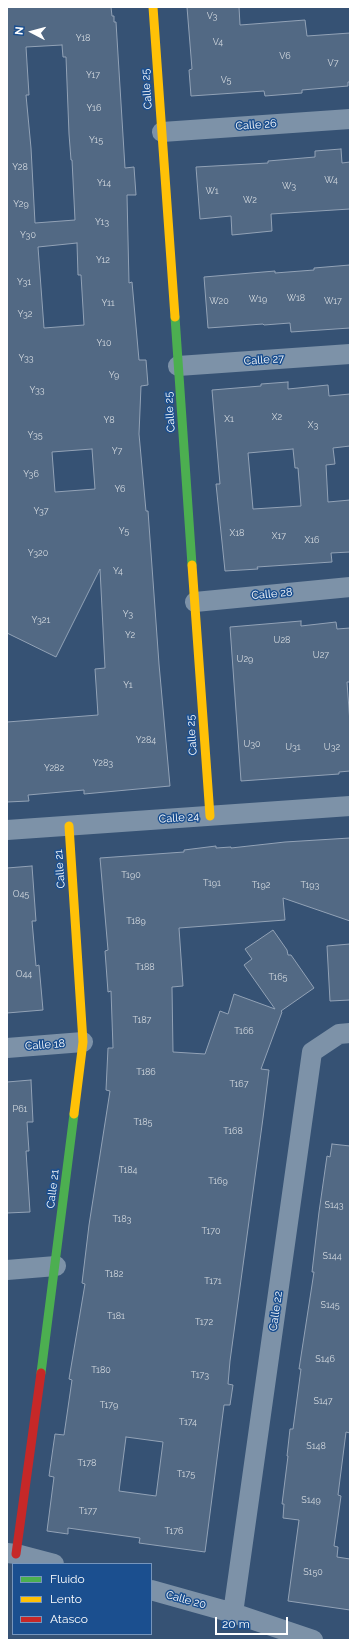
<!DOCTYPE html>
<html>
<head>
<meta charset="utf-8">
<style>
	body { margin:0 }
	#map { position:relative; width:357px; height:1647px; overflow:hidden; background:#365274; font-family:Raleway,sans-serif }
	canvas { display:block }
	.frame { position:absolute; inset:0; border:8px solid #fff; pointer-events:none }
	.legend { position:absolute; left:12px; top:1563px; width:140px; height:72px; box-sizing:border-box; background:#1b4f8f; border:1px solid #7695bc; margin:0; padding:5px 7px; list-style:none; font-size:12px; color:#fff }
	.legend li { display:flex; align-items:center; gap:8px; height:20px }
	.legend b { width:20px; border:1px solid #7695bc }
	.north { position:absolute; left:12px; top:12px; width:40px; height:40px; -webkit-text-stroke:3px #1b4f8f; paint-order:stroke; rotate:276deg; font-size:11px; font-weight:700; line-height:16px; text-align:center; color:#fff }
	.north::after { content:''; display:block; margin:auto; width:14px; height:18px; background:#fff; clip-path:polygon(50% 0,100% 100%,50% 72%,0 100%) }
	.scale { position:absolute; left:215px; top:1617px; width:73px; height:18px; box-sizing:border-box; border:2px solid #fff; border-top:0; padding-left:5px; font-size:12px; line-height:14px; white-space:nowrap; color:#fff; -webkit-text-stroke:3px #1b4f8f; paint-order:stroke }
</style>
</head>
<body>
<div id="map">
<canvas width="357" height="1647"></canvas>
<div class="frame"></div>
<ul class="legend">
<li><b style="height:5px;background:#4caf50"></b>Fluido</li>
<li><b style="height:5px;background:#ffc107"></b>Lento</li>
<li><b style="height:5px;background:#c62828"></b>Atasco</li>
</ul>
<div class="north">N</div>
<div class="scale">20 m</div>
</div>
<script>
const ctx = document.querySelector('canvas').getContext('2d');
ctx.lineJoin = 'round';
function fillPath(path, color) { ctx.fillStyle = color; ctx.fill(path, 'evenodd'); }
const toPath = rows => new Path2D(rows.map(r => 'M' + r).join(''));
function stroke(path, color, width, dash) { ctx.strokeStyle = color; ctx.lineWidth = width; ctx.lineCap = dash ? 'butt' : 'round'; ctx.setLineDash(dash || []); ctx.stroke(path); }
function write(font, color, halo, rows, align = 'center') {
  ctx.font = font + ' Raleway,sans-serif'; ctx.lineWidth = 3; ctx.setLineDash([]); ctx.textBaseline = 'middle'; ctx.strokeStyle = halo; ctx.fillStyle = color; for (const [text, x, y, turn = 0] of rows) {
    ctx.save(); ctx.translate(x, y); ctx.rotate((+turn || 0) * Math.PI / 180); ctx.textAlign = isNaN(turn) ? turn : align; if (halo) ctx.strokeText(text, 0, 0); ctx.fillText(text, 0, 0); ctx.restore();
  }
}
const building = toPath([
	[7,7,111,7,112,16,114,16,114,22,116,22,125,168,134,167,136,195,127,195,129,283,132,282,139,360,146,360,148,385,141,386,139,434,146,511,148,511,159,664,170,786,84,794,84,790,28,795,29,801,7,802,7,722,98,715,95,669,105,668,100,569,56,657,7,633,7,7],
	[62,45,63,57,66,57,69,134,71,160,72,160,75,220,35,223,31,148,26,95,29,95,26,47,62,45],
	[77,243,78,275,81,275,84,325,44,328,38,247,77,243],
	[92,449,95,489,55,492,52,452,92,449],
	[187,7,239,7,240,25,305,20,307,36,350,33,350,82,348,82,348,86,302,90,302,93,265,96,264,91,191,96,189,70,192,69,187,7],
	[341,149,342,163,350,162,350,209,271,214,272,231,232,235,231,216,200,219,196,167,268,163,268,161,315,157,315,151,341,149],
	[350,265,350,328,291,332,290,323,264,325,263,324,208,328,204,277,275,271,275,273,314,270,314,268,350,265],
	[288,382,288,389,328,385,329,396,350,394,350,446,333,448,335,464,326,465,328,502,350,500,350,552,331,553,332,562,257,567,258,569,225,571,216,484,220,484,212,390,261,386,261,384,288,382],
	[293,449,295,468,298,468,301,506,253,509,248,453,293,449],
	[301,621,301,626,336,622,337,629,350,628,350,682,347,682,350,723,350,771,339,772,339,774,241,781,230,627,301,621],
	[350,838,350,921,283,898,285,920,179,928,183,986,172,987,173,1052,205,1054,220,1011,228,1014,234,994,275,1009,244,965,252,959,245,949,273,930,287,950,288,955,291,955,314,988,281,1011,282,1012,261,1069,269,1070,263,1118,230,1361,228,1384,233,1385,230,1405,224,1405,205,1552,139,1543,140,1538,68,1528,68,1534,47,1531,54,1477,49,1476,55,1434,64,1435,72,1380,69,1379,85,1284,82,1283,89,1225,110,1091,106,1090,108,1048,113,1048,111,991,108,992,105,951,108,950,100,858,184,852,184,850,216,846,216,848,231,847,231,848,285,842,350,838],
	[126,1437,163,1442,156,1496,119,1491,126,1437],
	[32,866,36,921,32,921,36,966,39,965,43,1010,7,1013,7,868,32,866],
	[350,944,350,1000,330,1001,327,946,350,944],
	[31,1080,33,1122,27,1122,29,1151,26,1151,30,1212,7,1213,7,1082,31,1080],
	[332,1144,350,1146,350,1433,346,1432,338,1495,341,1496,334,1546,338,1547,337,1557,350,1559,350,1610,288,1601,299,1520,283,1518,284,1504,282,1504,288,1456,287,1456,290,1429,293,1429,301,1369,299,1369,314,1272,312,1272,319,1212,327,1156,330,1157,332,1144]
]);
const street = toPath([
	[162,132,350,119],
	[178,366,350,354],
	[195,602,350,587],
	[7,830,350,806],
	[7,1048,83,1042],
	[7,1270,56,1266],
	[7,1553,16,1554,54,1564],
	[151,1590,233,1613,313,1640],
	[233,1613,312,1052,339,1034,350,1033]
]);
const fast = toPath([
	[175,317,192,565],
	[41,1373,74,1114]
]);
const slow = toPath([
	[153,7,175,317],
	[192,565,210,816],
	[69,826,83,1042,74,1114]
]);
const jam = toPath([
	[16,1554,41,1373]
]);
const numberNames = [
	["V3",212,16],
	["Y18",83,38],
	["V4",218,42],
	["V6",285,56],
	["V7",333,63],
	["Y17",93,75],
	["V5",226,80],
	["Y16",94,108],
	["Y15",96,140],
	["Y28",20,167],
	["W4",331,180],
	["Y14",104,183],
	["W3",289,186],
	["W1",212,191],
	["W2",250,200],
	["Y29",21,204],
	["Y13",102,222],
	["Y30",28,235],
	["Y12",103,260],
	["Y31",24,282],
	["W18",296,298],
	["W19",258,299],
	["W20",219,301],
	["W17",333,301],
	["Y11",108,303],
	["Y32",25,314],
	["Y10",104,343],
	["Y33",26,358],
	["Y9",114,375],
	["Y33",37,390],
	["X2",277,417],
	["X1",229,419],
	["Y8",109,420],
	["X3",313,425],
	["Y35",35,435],
	["Y7",117,451],
	["Y36",31,474],
	["Y6",120,489],
	["Y37",41,511],
	["Y5",124,531],
	["X18",237,533],
	["X17",279,536],
	["X16",312,540],
	["Y320",38,553],
	["Y4",118,571],
	["Y3",128,614],
	["Y321",41,620],
	["Y2",130,635],
	["U28",282,640],
	["U27",321,655],
	["U29",245,659],
	["Y1",128,685],
	["Y284",146,740],
	["U30",252,744],
	["U31",293,747],
	["U32",332,747],
	["Y283",103,763],
	["Y282",54,768],
	["T190",131,875],
	["T191",212,883],
	["T192",261,885],
	["T193",310,885],
	["O45",21,894],
	["T189",136,921],
	["T188",145,967],
	["O44",24,974],
	["T165",278,977],
	["T187",142,1020],
	["T166",244,1031],
	["T186",146,1072],
	["T167",239,1084],
	["P61",20,1109],
	["T185",143,1122],
	["T168",233,1131],
	["T184",128,1170],
	["T169",218,1181],
	["S143",334,1205],
	["T183",122,1219],
	["T170",211,1231],
	["S144",332,1256],
	["T182",114,1274],
	["T171",213,1281],
	["S145",330,1305],
	["T181",116,1316],
	["T172",204,1322],
	["S146",325,1359],
	["T180",101,1370],
	["T173",200,1375],
	["S147",323,1401],
	["T179",109,1405],
	["T174",188,1422],
	["S148",316,1446],
	["T178",87,1463],
	["T175",186,1474],
	["S149",311,1500],
	["T177",88,1511],
	["T176",174,1531],
	["S150",313,1572]
];
const streetNames = [
	["Calle 25",147,89,-94],
	["Calle 26",256,125,-4],
	["Calle 27",264,360,-4],
	["Calle 25",170,412,-94],
	["Calle 28",272,594,-5],
	["Calle 25",192,735,-94],
	["Calle 24",179,818,-4],
	["Calle 21",60,869,-94],
	["Calle 18",45,1045,-4],
	["Calle 21",53,1189,-83],
	["Calle 22",276,1311,-82],
	["Calle 20",186,1600,15]
];
fillPath(building, '#526984');
stroke(building, '#92a2b6', 1);
stroke(street, '#7d92a8', 20);
stroke(fast, '#4caf50', 9);
stroke(slow, '#ffc107', 9);
stroke(jam, '#c62828', 9);
write('9px', '#d4dae0', null, numberNames);
write('11px', '#fff', '#1b4f8f', streetNames);
</script>
</body>
</html>
